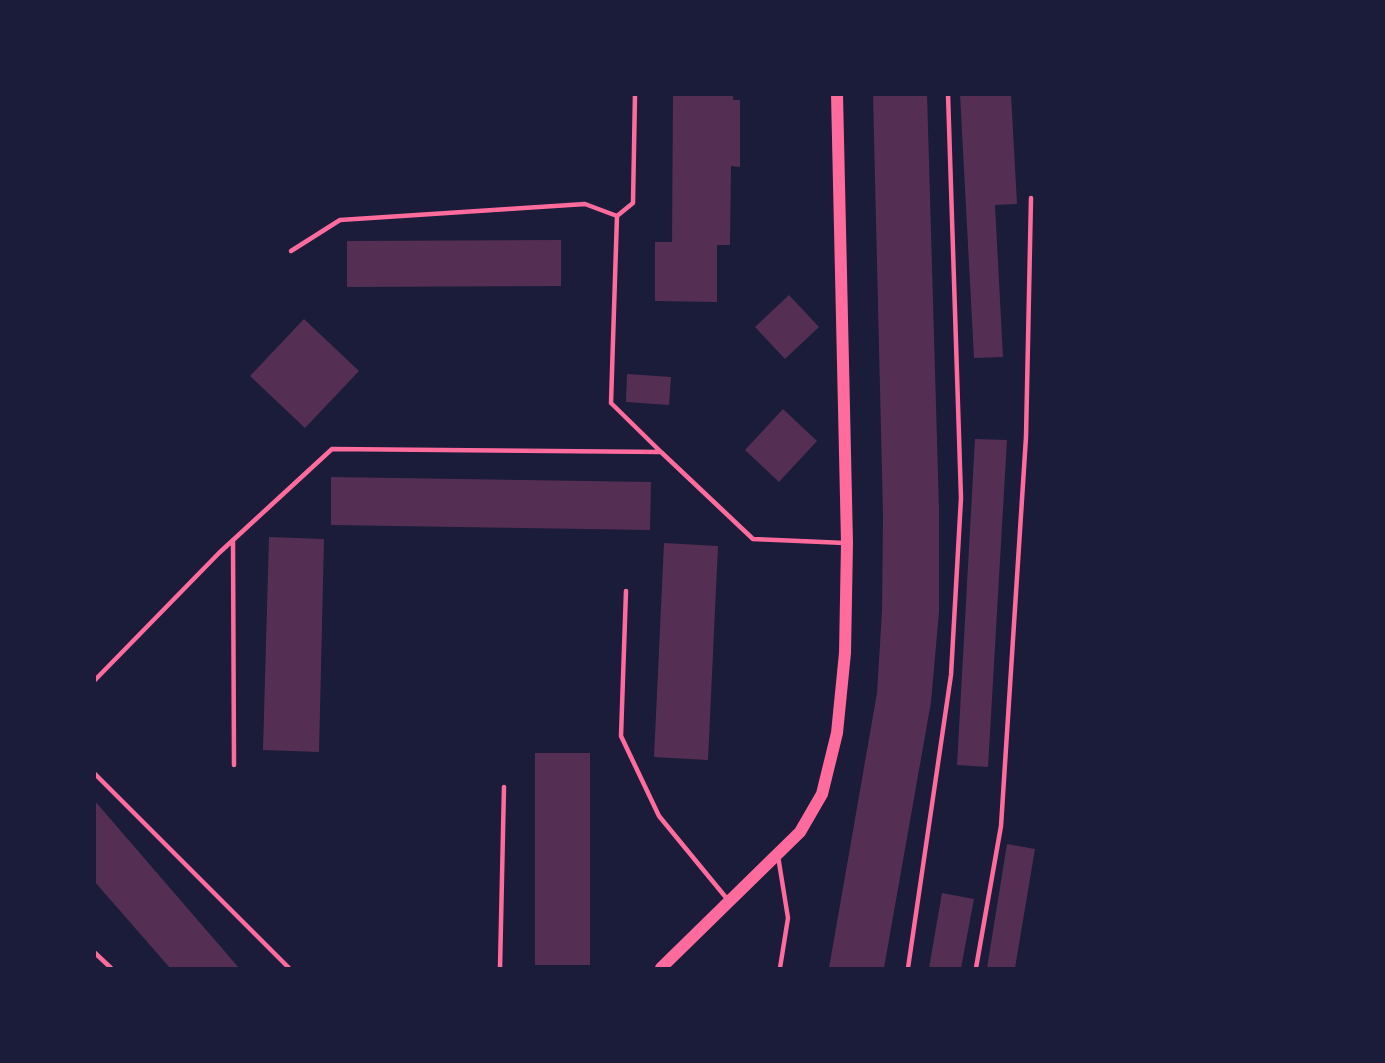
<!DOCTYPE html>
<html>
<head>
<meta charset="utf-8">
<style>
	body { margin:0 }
	#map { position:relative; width:1385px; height:1063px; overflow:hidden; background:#1b1b3a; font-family:Arial,sans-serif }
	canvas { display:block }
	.frame { position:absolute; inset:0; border:96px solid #1b1b3a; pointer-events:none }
</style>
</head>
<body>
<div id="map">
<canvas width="1385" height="1063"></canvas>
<div class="frame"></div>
</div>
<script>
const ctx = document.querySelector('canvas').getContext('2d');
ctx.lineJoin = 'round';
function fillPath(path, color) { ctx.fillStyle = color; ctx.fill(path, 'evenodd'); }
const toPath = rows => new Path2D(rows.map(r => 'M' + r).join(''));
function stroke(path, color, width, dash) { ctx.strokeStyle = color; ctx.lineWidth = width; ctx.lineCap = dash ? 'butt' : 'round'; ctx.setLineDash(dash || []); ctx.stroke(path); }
const building = toPath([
	[673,94,733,94,733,100,740,100,740,167,731,166,730,245,717,245,717,302,655,301,655,242,672,242],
	[873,94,927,94,939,509,939,612,931,702,884,968,829,968,877,693,882,611,883,515],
	[960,94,1011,94,1017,204,995,205,1003,357,974,358],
	[561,240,561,286,347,287,347,241],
	[789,295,819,327,785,359,755,327],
	[304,319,359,371,305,428,250,376],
	[627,374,671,377,669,405,626,402],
	[783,409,817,441,779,482,745,450],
	[975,439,1007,440,988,767,957,765],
	[331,477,651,482,650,530,331,525],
	[269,537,324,539,319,752,263,750],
	[664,543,718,546,708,760,654,757],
	[535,753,590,753,590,965,535,965],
	[94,800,239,968,170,968,94,881],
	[1007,844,1035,849,1015,968,987,968],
	[942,893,974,899,961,968,929,968]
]);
const service = toPath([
	[635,94,633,203,617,216,611,403,661,452],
	[291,251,340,220,585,204,617,216],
	[233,540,234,765],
	[626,591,621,736,659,816,728,900],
	[94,681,219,553,332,449,661,452,753,539,845,543],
	[94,773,289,968],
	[778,856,788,918,780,968],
	[94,952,111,968],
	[500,968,504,787],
	[908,968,951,675,961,498,948,94],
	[976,968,1001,826,1026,437,1031,198]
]);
const secondary = toPath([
	[661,968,800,832,822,794,837,733,845,653,847,543,837,94]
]);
fillPath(building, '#542f53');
stroke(service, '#ff6b9d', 4.5);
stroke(secondary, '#ff6b9d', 12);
</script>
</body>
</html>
